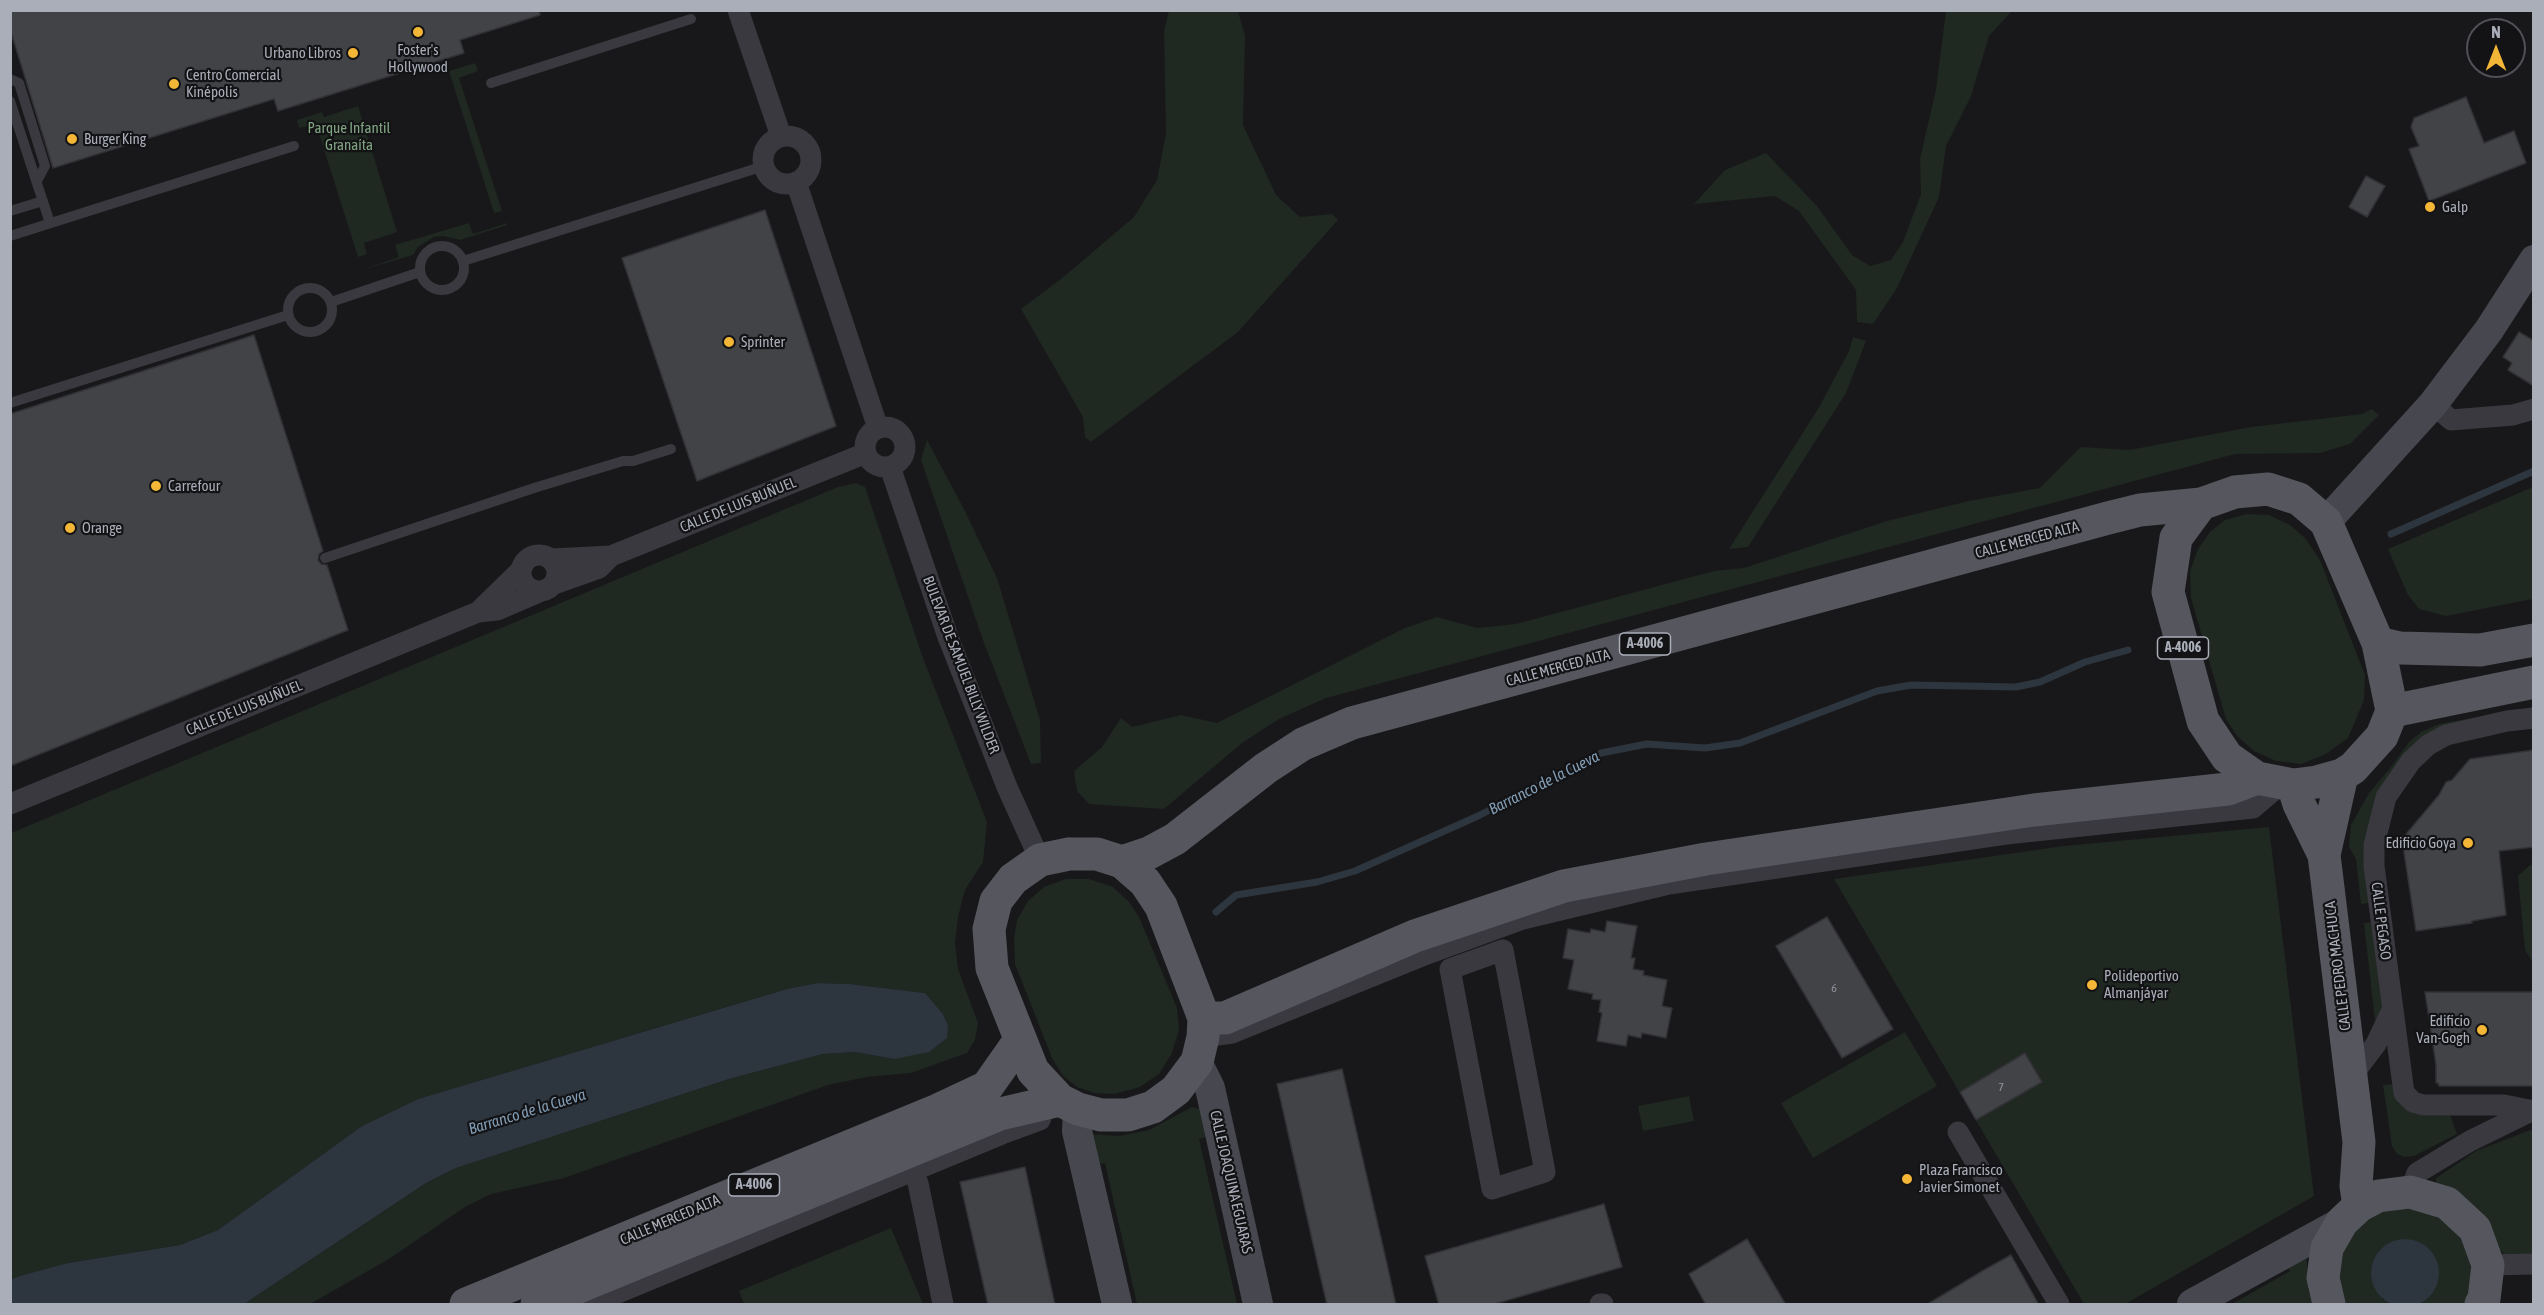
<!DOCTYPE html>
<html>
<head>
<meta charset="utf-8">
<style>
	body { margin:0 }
	#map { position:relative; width:2544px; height:1315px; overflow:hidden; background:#18181a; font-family:"Asap Condensed",sans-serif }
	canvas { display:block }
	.frame { position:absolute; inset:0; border:12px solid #aaaeb9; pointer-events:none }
	.north { position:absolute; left:2466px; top:18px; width:60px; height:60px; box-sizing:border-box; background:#131315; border:2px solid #4f5157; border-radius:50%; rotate:0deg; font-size:16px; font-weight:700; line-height:24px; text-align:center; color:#aaaeb9 }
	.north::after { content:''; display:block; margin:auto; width:21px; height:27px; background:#f3b637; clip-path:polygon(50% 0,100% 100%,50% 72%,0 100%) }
</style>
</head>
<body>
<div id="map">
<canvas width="2544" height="1315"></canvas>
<div class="frame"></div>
<div class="north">N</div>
</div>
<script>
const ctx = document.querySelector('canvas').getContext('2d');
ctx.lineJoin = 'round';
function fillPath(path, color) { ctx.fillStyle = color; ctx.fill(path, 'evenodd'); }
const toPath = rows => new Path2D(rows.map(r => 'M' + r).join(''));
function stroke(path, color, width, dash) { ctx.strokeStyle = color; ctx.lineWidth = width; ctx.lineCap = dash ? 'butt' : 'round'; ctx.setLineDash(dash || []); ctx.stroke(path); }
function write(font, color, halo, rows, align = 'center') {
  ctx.font = font + ' "Asap Condensed",sans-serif'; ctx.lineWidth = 4.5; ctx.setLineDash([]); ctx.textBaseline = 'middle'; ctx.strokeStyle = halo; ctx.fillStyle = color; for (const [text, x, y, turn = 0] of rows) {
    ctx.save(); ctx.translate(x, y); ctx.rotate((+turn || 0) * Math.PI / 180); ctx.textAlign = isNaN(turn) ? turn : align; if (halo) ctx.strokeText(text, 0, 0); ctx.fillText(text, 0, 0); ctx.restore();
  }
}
const green = toPath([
	[1169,11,1238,11,1245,36,1243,125,1276,195,1300,217,1332,214,1338,220,1238,332,1091,442,1085,437,1083,417,1021,309,1061,279,1134,217,1157,180,1166,134,1164,31],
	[1946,11,2012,11,1989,36,1971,96,1946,146,1939,197,1897,288,1873,324,1857,322,1856,290,1799,211,1775,196,1694,204,1725,170,1766,153,1817,206,1852,255,1870,266,1891,260,1903,242,1921,194,1920,159,1936,89],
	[475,63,478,71,459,78,502,211,494,213,449,71],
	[358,106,397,232,364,243,367,254,358,257,316,124,299,128,297,120,322,112,324,117],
	[469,223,473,234,507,223,507,225,460,240,443,236,434,237,418,247,413,255,362,270,399,257,395,245],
	[1853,337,1866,341,1846,393,1748,547,1729,549,1818,409,1849,351],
	[2372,409,2379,415,2350,444,2320,453,2235,454,1326,698,1279,719,1242,743,1164,809,1089,804,1077,791,1074,771,1102,747,1121,718,1132,727,1181,715,1217,723,1405,628,1437,617,1477,628,1516,624,1714,571,1744,568,1887,521,1969,501,2040,488,2081,447,2129,450,2251,427,2362,414],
	[927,440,964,509,997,578,1040,720,1041,763,1031,764,984,643,921,460],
	[856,483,865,487,923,658,987,822,983,862,965,890,958,917,955,943,958,969,978,1023,975,1040,967,1053,911,1073,867,1077,828,1085,564,1178,491,1194,465,1207,389,1259,310,1304,244,1304,426,1183,456,1168,729,1079,823,1054,855,1052,894,1059,948,1025,943,1014,925,993,850,984,818,983,787,989,418,1099,362,1126,218,1230,180,1245,68,1263,11,1280,11,833,838,487],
	[2533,487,2533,599,2446,616,2419,609,2408,595,2388,549],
	[2247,514,2269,515,2290,525,2305,538,2320,560,2365,675,2364,700,2348,738,2326,754,2301,764,2276,761,2254,751,2237,736,2226,719,2191,598,2190,571,2198,549,2210,532,2225,520],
	[2533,707,2533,712,2403,759,2373,902,2361,904,2356,859,2349,847,2351,825,2369,793,2391,767,2409,742,2421,732,2439,724],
	[2269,827,2314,1196,2125,1304,2084,1304,1834,879,2064,846],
	[2530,865,2533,865,2533,963,2525,950,2518,876],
	[1066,879,1089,879,1113,887,1129,902,1139,917,1177,1008,1179,1030,1172,1053,1159,1074,1140,1087,1115,1094,1094,1093,1077,1087,1063,1076,1052,1058,1015,964,1014,939,1017,920,1028,901,1044,887],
	[2375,922,2385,1000,2376,1030,2364,923],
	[1905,1032,1937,1086,1813,1158,1781,1103],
	[2395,1084,2449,1112,2457,1134,2414,1156,2405,1157,2397,1154,2392,1146,2383,1085],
	[1689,1096,1694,1121,1643,1131,1638,1106],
	[1192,1107,1200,1109,1210,1136,1199,1139,1237,1304,1137,1304,1105,1163,1097,1164,1090,1134,1119,1136,1149,1130],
	[2533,1129,2533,1254,2504,1254,2436,1186,2436,1178,2476,1151],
	[2398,1207,2420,1209,2440,1217,2457,1232,2468,1251,2472,1273,2469,1294,2464,1304,2420,1304,2381,1298,2390,1304,2345,1304,2339,1287,2338,1265,2345,1243,2358,1226,2376,1213],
	[891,1228,923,1304,744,1304,739,1291],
	[2303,1252,2307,1262,2308,1290,2313,1304,2232,1304,2290,1271,2286,1263]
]);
const water = toPath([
	[818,983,850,984,925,993,943,1014,948,1025,947,1038,929,1052,894,1059,855,1052,823,1054,729,1079,456,1168,426,1183,244,1304,11,1304,11,1280,20,1276,68,1263,180,1245,218,1230,362,1126,418,1099,787,989],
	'2371 1273a34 34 0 1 1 68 0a34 34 0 1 1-68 0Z'
]);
const stream = toPath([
	[2391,534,2534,471],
	[1216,912,1236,895,1317,882,1355,871,1478,816,1601,753,1647,744,1705,748,1740,743,1877,691,1911,685,2016,687,2040,682,2085,662,2128,650]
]);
const building = toPath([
	[10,10,539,10,540,15,460,40,464,53,278,111,274,99,53,168,10,29,10,10],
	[2466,97,2484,143,2514,131,2526,163,2429,201,2409,149,2419,146,2411,127,2414,118,2466,97],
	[2366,176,2385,186,2367,217,2349,207,2366,176],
	[765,210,836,426,697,481,622,258,765,210],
	[2519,332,2534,341,2534,386,2508,370,2512,363,2503,357,2519,332],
	[254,335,323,551,319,554,318,560,321,564,327,565,348,630,10,766,10,414,254,335],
	[2534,750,2534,847,2499,851,2506,915,2472,921,2472,923,2416,931,2402,839,2439,795,2446,782,2452,780,2470,759,2534,750],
	[1827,917,1893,1029,1842,1058,1776,946,1827,917],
	[1607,921,1637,926,1631,958,1635,958,1633,969,1644,971,1643,975,1667,980,1662,1006,1672,1008,1666,1038,1642,1033,1641,1038,1628,1035,1626,1046,1597,1041,1602,1013,1599,1012,1601,1000,1592,999,1593,994,1568,989,1574,960,1563,958,1568,929,1590,933,1591,929,1605,932,1607,921],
	[2425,992,2534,992,2534,1086,2439,1086,2438,1083,2436,1083,2436,1065,2425,992],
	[2025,1053,2042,1082,1976,1120,1960,1092,2025,1053],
	[1342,1069,1387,1264,1396,1305,1327,1305,1321,1279,1277,1084,1342,1069],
	[1025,1167,1055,1305,988,1305,960,1182,1025,1167],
	[1604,1204,1622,1267,1491,1305,1439,1305,1425,1256,1604,1204],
	[1747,1239,1786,1305,1706,1305,1689,1274,1747,1239],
	[2011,1255,2039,1305,1926,1305,1984,1270,2011,1255]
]);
const lane = toPath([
	[10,79,19,83,45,166,37,181],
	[491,83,691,19],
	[10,101,50,223],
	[10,211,43,201],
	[10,236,294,146],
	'420 268a22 22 0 1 1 44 0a22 22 0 1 1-44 0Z',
	[463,261,764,166],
	'288 310a22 22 0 1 1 44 0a22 22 0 1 1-44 0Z',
	[331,302,420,272],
	[10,403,288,315],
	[325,558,534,488,623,461,633,461,671,449]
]);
const street = toPath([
	[738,10,781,136],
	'763 160a24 24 0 1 1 48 0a24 24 0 1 1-48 0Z',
	[796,182,878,428],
	[2433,404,2451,420,2513,415,2534,409],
	'865 447a20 20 0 1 1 40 0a20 20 0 1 1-40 0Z',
	[890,467,948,637,1007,787,1040,860],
	'521 573a18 18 0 1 1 36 0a18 18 0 1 1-36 0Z',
	[551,559,611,556,866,453],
	[554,584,599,568,611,556],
	[478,612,521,570],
	[10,804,478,612,497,610,539,592],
	[1503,950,1545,1172,1492,1189,1450,969,1503,950],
	[1203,1037,1232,1033,1422,956,1523,919,1669,884,2006,834,2253,808,2281,784],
	[2351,1077,2376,1044,2392,1010],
	[2529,1110,2504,1105,2423,1105,2413,1102,2404,1093,2374,866,2374,845,2386,797,2411,761,2428,745,2446,735,2507,721,2534,718],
	[1958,1132,2059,1304],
	[918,1183,943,1304],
	[2410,1192,2417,1173,2470,1141,2533,1110],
	[2488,1265,2534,1264],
	[591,1304,1002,1134,1040,1120,1045,1106],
	[1600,1304,1603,1304]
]);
const secondary = toPath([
	[2326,522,2433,404,2489,330,2534,260],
	[1197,1062,1210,1088,1258,1304],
	[1078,1109,1077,1131,1117,1304],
	[2192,1304,2342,1222]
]);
const primary = toPath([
	[2378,643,2400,648,2480,650,2534,640],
	[2392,711,2534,682],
	[2293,785,2299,804,2324,855,2359,1142,2356,1186,2359,1206],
	[1069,854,1097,854,1122,862,1145,882,1161,906,1204,1018,1203,1037,1197,1062,1176,1090,1153,1107,1128,1115,1101,1115,1078,1109,1060,1100,1033,1071,992,968,989,929,996,901,1013,879,1040,860,1069,854],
	[2324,855,2342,775],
	[1122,862,1149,853,1175,839,1266,768,1303,744,1352,723,2108,518,2140,510,2201,504,2235,492,2268,489,2299,499,2326,522,2378,643,2392,711,2382,736,2353,768,2342,775,2317,782,2293,785,2257,778,2227,757,2203,721,2168,592,2176,538,2201,504],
	[1204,1018,1225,1018,1415,936,1564,886,1706,859,2034,810,2228,789,2257,778],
	[466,1304,938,1110,987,1087,1020,1040],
	[537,1304,1000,1114,1060,1100],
	[2329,1304,2323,1278,2327,1248,2342,1222,2359,1206,2378,1196,2410,1192,2447,1203,2475,1229,2488,1265,2484,1299,2481,1304]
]);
const markers = [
	[418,32,6,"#f3b637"],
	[353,53,6,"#f3b637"],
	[174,84,6,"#f3b637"],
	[72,139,6,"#f3b637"],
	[2430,207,6,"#f3b637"],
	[729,342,6,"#f3b637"],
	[156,486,6,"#f3b637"],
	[70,528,6,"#f3b637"],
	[2468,843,6,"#f3b637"],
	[2092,985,6,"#f3b637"],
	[2482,1030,6,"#f3b637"],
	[1907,1179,6,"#f3b637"]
];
const numberNames = [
	["6",1834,988],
	["7",2001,1087]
];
const shields = [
	[1645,644,51],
	[2183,648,51],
	[754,1185,51]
];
const shieldNames = [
	["A-4006",1645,644],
	["A-4006",2183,648],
	["A-4006",754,1185]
];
const poiNames = [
	["Foster's",418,50,"center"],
	["Hollywood",418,67,"center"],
	["Urbano Libros",341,53,"right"],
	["Centro Comercial",186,75],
	["Kinépolis",186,92],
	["Burger King",84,139],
	["Galp",2442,207],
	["Sprinter",741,342],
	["Carrefour",168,486],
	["Orange",82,528],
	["Edificio Goya",2456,843,"right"],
	["Polideportivo",2104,976],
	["Almanjáyar",2104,993],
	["Edificio",2470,1021,"right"],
	["Van-Gogh",2470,1038,"right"],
	["Plaza Francisco",1919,1170],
	["Javier Simonet",1919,1187]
];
const parkNames = [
	["Parque Infantil",349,128],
	["Granaíta",349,145]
];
const streetNames = [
	["CALLE DE LUIS BUÑUEL",738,505,-22],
	["CALLE MERCED ALTA",2027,540,-15],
	["BULEVAR DE SAMUEL BILLY WILDER",961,665,69],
	["CALLE MERCED ALTA",1558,668,-15],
	["CALLE DE LUIS BUÑUEL",244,708,-22],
	["CALLE PEGASO",2381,921,83],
	["CALLE PEDRO MACHUCA",2338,966,-97],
	["CALLE JOAQUINA EGUARAS",1231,1182,77],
	["CALLE MERCED ALTA",670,1220,-23]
];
const waterNames = [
	["Barranco de la Cueva",1544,783,-27],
	["Barranco de la Cueva",527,1112,-17]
];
fillPath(green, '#1f2821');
fillPath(water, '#2d363e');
stroke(stream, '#2d363e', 7);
fillPath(building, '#424347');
stroke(building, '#323236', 1.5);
stroke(lane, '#39393f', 10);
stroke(street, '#39393f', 21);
stroke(secondary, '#47484f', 30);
stroke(primary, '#55565e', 33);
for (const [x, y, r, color] of markers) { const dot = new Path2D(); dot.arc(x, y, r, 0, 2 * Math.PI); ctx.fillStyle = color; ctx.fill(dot); stroke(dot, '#131315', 2); }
write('12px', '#90939c', null, numberNames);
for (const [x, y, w] of shields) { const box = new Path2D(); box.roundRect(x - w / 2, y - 11, w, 22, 4.5); ctx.fillStyle = '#131315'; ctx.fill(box); stroke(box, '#aaaeb9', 1.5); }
write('bold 14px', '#aaaeb9', null, shieldNames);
write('15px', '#aaaeb9', '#131315', poiNames, 'left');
write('15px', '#81a483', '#131315', parkNames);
write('15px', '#aaaeb9', '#131315', streetNames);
write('italic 16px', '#819cb4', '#131315', waterNames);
</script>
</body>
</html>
